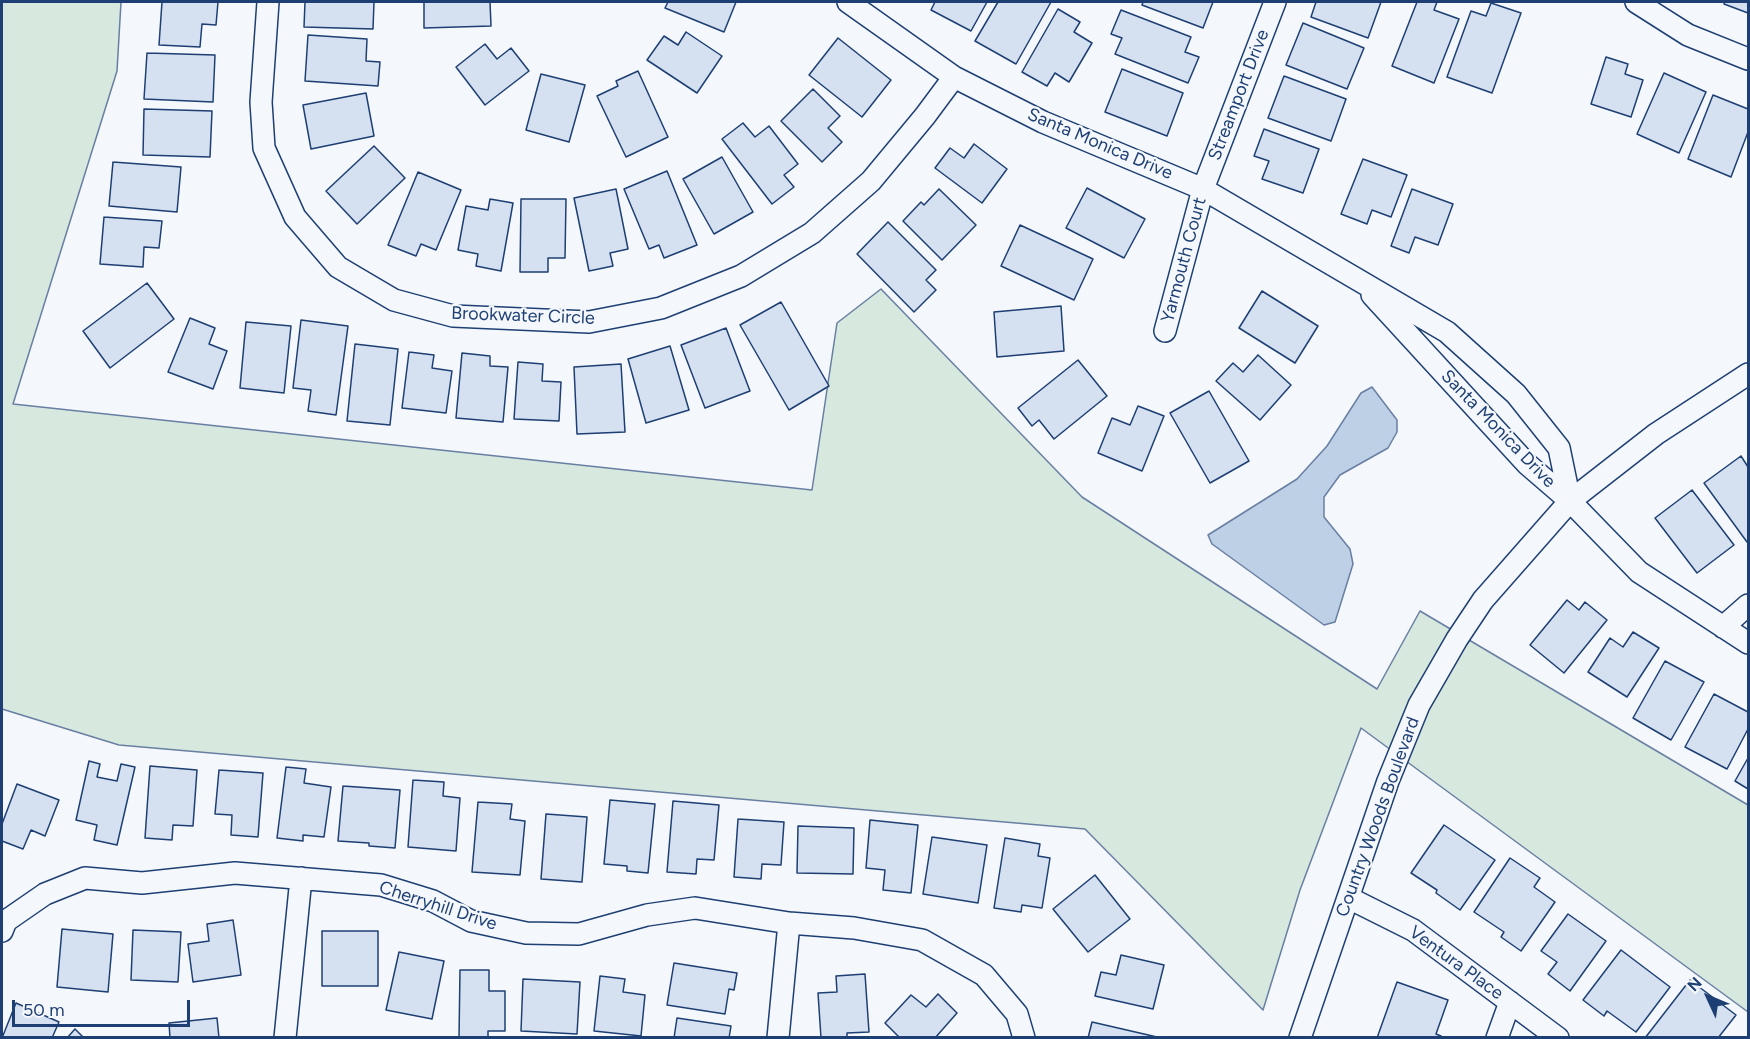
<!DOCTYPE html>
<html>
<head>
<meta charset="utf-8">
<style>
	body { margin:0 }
	#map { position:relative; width:1750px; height:1039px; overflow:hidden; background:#f4f7fb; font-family:Figtree,sans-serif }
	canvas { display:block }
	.frame { position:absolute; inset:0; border:3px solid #1d3f73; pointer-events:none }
	.north { position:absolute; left:1678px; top:967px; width:60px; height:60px; -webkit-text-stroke:4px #f4f7fb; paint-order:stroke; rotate:314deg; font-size:16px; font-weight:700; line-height:24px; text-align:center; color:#1d3f73 }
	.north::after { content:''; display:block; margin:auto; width:21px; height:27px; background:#1d3f73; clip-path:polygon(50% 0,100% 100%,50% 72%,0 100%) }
	.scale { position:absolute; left:12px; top:1000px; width:178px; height:27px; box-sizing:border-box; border:3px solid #1d3f73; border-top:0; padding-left:8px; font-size:18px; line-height:21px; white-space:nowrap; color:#1d3f73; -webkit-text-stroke:4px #f4f7fb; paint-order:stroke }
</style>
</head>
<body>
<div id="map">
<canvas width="1750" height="1039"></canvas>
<div class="frame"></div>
<div class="north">N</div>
<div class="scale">50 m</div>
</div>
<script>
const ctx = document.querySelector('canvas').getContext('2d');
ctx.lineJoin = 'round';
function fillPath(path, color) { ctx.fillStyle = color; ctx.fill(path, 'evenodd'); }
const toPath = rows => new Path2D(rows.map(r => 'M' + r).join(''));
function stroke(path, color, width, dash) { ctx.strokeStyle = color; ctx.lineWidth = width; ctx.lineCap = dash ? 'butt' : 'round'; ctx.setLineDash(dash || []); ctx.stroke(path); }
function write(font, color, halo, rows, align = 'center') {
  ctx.font = font + ' Figtree,sans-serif'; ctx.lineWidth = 4.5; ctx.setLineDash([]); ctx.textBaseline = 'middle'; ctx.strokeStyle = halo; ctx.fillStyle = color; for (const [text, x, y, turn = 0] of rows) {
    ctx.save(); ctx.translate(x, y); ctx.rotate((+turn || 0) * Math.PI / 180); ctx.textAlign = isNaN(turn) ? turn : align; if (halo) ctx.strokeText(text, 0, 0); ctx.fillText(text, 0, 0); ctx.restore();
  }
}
const green = toPath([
	[2,2,121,2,117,71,13,404,812,490,837,323,881,289,1082,497,1377,689,1420,611,1748,805,1748,1012,1361,728,1300,890,1263,1010,1085,829,119,745,2,709,2,2]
]);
const water = toPath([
	[1372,387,1397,420,1397,432,1388,448,1340,475,1324,497,1324,517,1350,549,1353,564,1335,622,1324,625,1212,544,1208,535,1297,479,1327,446,1361,393,1372,387]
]);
const building = toPath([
	[162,2,218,2,216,25,202,24,200,47,159,45,162,2],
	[305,2,374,2,373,29,304,27,305,2],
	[424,2,490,2,491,26,424,28,424,2],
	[668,2,736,2,724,32,665,8,668,2],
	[935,2,987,2,971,31,931,10,935,2],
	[998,2,1051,2,1016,64,975,41,998,2],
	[1143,2,1213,2,1203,28,1142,5,1143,2],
	[1316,2,1381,2,1368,38,1311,17,1316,2],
	[1417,2,1437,2,1434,10,1459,19,1434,83,1392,66,1417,2],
	[1725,2,1748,2,1748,13,1724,4,1725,2],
	[1491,3,1521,13,1492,93,1447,77,1471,11,1486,16,1491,3],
	[1058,9,1080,22,1074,32,1092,43,1069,82,1055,73,1047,86,1022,72,1058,9],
	[1121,10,1191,37,1185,52,1199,57,1188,83,1115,54,1122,38,1111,34,1121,10],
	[1303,23,1364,48,1347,89,1286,65,1303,23],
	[686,32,722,56,697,93,647,60,664,36,678,45,686,32],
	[308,35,367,39,366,61,380,62,378,86,305,81,308,35],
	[838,38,891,80,862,117,809,75,838,38],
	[485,44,497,59,511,48,529,71,485,105,456,67,485,44],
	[147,53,215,55,213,102,144,99,147,53],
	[1606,57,1628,64,1625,74,1643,80,1631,117,1591,104,1606,57],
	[1122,69,1183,93,1167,136,1105,112,1122,69],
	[638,71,668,137,626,157,597,96,618,86,616,81,638,71],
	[1664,73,1706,92,1679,153,1637,134,1664,73],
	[541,74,585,85,569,142,526,130,541,74],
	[1284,76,1346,99,1331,141,1268,118,1284,76],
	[813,89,840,116,828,128,842,142,822,162,781,121,813,89],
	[366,93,374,136,311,149,303,105,366,93],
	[1713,95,1748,109,1748,132,1731,177,1688,159,1713,95],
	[144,109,212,111,210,157,143,155,144,109],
	[743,123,755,137,769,126,798,164,784,175,794,187,772,204,722,139,743,123],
	[1264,129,1319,149,1303,193,1262,179,1269,161,1254,156,1264,129],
	[974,144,1007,169,982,203,935,168,950,148,964,158,974,144],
	[374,146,405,178,357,224,326,191,374,146],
	[722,157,753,212,714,234,683,179,722,157],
	[1363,159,1407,175,1391,217,1372,210,1367,224,1341,214,1363,159],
	[113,162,181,167,177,212,109,206,113,162],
	[667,171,697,245,664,258,659,245,649,249,624,189,667,171],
	[418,172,461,190,436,250,421,244,416,256,388,245,418,172],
	[1087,188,1145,219,1124,258,1066,228,1087,188],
	[616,189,628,249,610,253,613,266,589,271,574,198,616,189],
	[939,189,976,225,942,260,903,221,921,202,924,205,939,189],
	[1412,189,1453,204,1438,245,1415,237,1409,253,1391,246,1412,189],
	[490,199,513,203,501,271,476,266,478,254,458,250,466,206,488,210,490,199],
	[521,199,566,199,565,258,548,258,548,272,520,272,521,199],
	[104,217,162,221,159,248,144,247,143,267,100,264,104,217],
	[888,222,936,270,926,280,936,290,914,312,857,254,888,222],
	[1020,225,1093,259,1074,300,1001,266,1020,225],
	[147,283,174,319,110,368,83,331,147,283],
	[1262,291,1318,326,1295,363,1239,328,1262,291],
	[781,302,829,386,789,410,740,325,781,302],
	[1061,306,1064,351,997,357,994,312,1061,306],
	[190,318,215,328,209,344,227,351,213,389,168,372,190,318],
	[301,320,348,326,336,415,308,411,311,390,293,388,301,320],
	[246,322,291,326,284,393,240,388,246,322],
	[726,328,750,391,705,408,681,345,726,328],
	[355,344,398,349,390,425,347,421,355,344],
	[670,346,689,410,646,423,628,359,670,346],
	[409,352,434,355,432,368,452,371,446,413,402,408,409,352],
	[462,353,490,356,490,366,508,367,503,422,456,418,462,353],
	[1258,355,1291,385,1260,420,1216,381,1233,363,1243,372,1258,355],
	[1078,360,1107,396,1054,439,1039,420,1032,426,1018,408,1078,360],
	[518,362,543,364,542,381,561,382,559,421,514,419,518,362],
	[621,364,625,432,577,434,574,367,621,364],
	[1209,391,1249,461,1210,483,1170,413,1209,391],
	[1138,406,1164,416,1142,471,1098,453,1112,418,1130,425,1138,406],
	[1741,456,1748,467,1748,541,1747,542,1704,483,1741,456],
	[1692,490,1734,545,1697,573,1655,518,1692,490],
	[1567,600,1579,610,1585,602,1607,620,1564,673,1530,645,1567,600],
	[1633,632,1659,648,1627,697,1588,672,1610,638,1623,647,1633,632],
	[1665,661,1704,682,1671,740,1633,718,1665,661],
	[1714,694,1748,712,1748,729,1727,769,1685,747,1714,694],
	[1748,758,1748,789,1735,781,1748,758],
	[89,761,100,764,97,777,117,781,121,764,135,767,117,845,94,840,97,825,76,820,89,761],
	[150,766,197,770,193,826,173,825,172,840,145,838,150,766],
	[286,767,306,769,304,783,331,787,324,837,303,835,303,841,277,838,286,767],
	[219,770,263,773,258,837,231,835,232,815,215,814,219,770],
	[413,780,444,782,443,796,460,798,456,851,408,847,413,780],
	[17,784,59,800,45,836,31,830,23,849,2,841,2,824,17,784],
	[343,786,400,790,395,848,369,846,369,843,338,841,343,786],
	[610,800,655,804,648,873,627,871,627,866,604,864,610,800],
	[673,801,719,805,714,860,697,859,696,874,667,872,673,801],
	[478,802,512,804,510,819,525,821,520,875,472,872,478,802],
	[546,814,587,817,582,882,541,879,546,814],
	[738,819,784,822,781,865,762,864,761,879,734,877,738,819],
	[870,820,918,825,911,893,883,890,885,870,866,868,870,820],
	[1444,825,1495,860,1460,910,1436,893,1437,890,1411,873,1444,825],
	[798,826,854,828,853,874,797,873,798,826],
	[932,837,987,845,978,903,923,894,932,837],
	[1005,838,1040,844,1038,856,1050,858,1042,908,1022,905,1021,912,994,908,1005,838],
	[1510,858,1540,878,1534,887,1555,902,1521,951,1501,937,1504,932,1474,912,1510,858],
	[1095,875,1130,919,1088,952,1053,909,1095,875],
	[1568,914,1606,941,1570,991,1548,974,1557,962,1541,951,1568,914],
	[233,920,241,975,193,982,188,944,209,941,207,924,233,920],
	[62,929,113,934,108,992,57,987,62,929],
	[133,930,181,932,178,982,131,980,133,930],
	[322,931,378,931,378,986,322,986,322,931],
	[1621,950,1670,987,1636,1032,1607,1011,1604,1016,1583,1000,1621,950],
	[399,952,444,961,432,1019,386,1010,399,952],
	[1121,955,1164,965,1153,1009,1095,996,1101,972,1116,975,1121,955],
	[674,963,737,973,734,990,729,989,725,1014,667,1005,674,963],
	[460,970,489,970,489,991,505,991,505,1031,488,1031,488,1038,459,1038,460,970],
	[865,974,869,1032,847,1033,847,1038,821,1038,818,993,837,992,836,976,865,974],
	[600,976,625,979,623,992,645,995,641,1036,594,1031,600,976],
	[523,979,580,982,577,1034,521,1031,523,979],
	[1690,980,1736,1015,1718,1038,1645,1038,1690,980],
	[1397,982,1448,1000,1436,1034,1441,1036,1441,1038,1377,1038,1397,982],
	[938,994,957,1013,935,1038,900,1038,885,1023,911,995,926,1007,938,994],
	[16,1003,59,1022,52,1038,2,1038,16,1003],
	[217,1018,219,1038,170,1038,169,1023,217,1018],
	[677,1018,731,1026,729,1038,674,1038,677,1018],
	[1092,1022,1157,1037,1157,1038,1088,1038,1092,1022],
	[75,1029,84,1038,67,1038,75,1029]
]);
const minor = toPath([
	[268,2,261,102,264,148,295,217,338,267,394,300,453,316,589,322,661,308,741,276,812,233,871,181,925,116,954,77],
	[848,2,954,77,1043,122,1203,189,1447,332,1516,394,1559,448,1570,501],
	[1636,2,1688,35,1748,59],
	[1372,295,1527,464,1570,501,1639,572,1748,643],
	[1165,331,1203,189,1275,2],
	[1723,627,1748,605],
	[1349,898,1413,930,1558,1038],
	[2,931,6,921,45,894,85,878,142,883,235,873,381,885,433,901,471,921,526,933,579,934,647,915,695,908,789,923,854,928,922,940,984,975,1017,1014,1024,1038],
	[285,1038,301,878],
	[778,1038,789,923],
	[1300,1038,1388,781,1419,705,1457,639,1483,600,1570,501,1656,434,1748,374],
	[1497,1038,1510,1002]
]);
const streetNames = [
	["Streamport Drive",1239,95,-69],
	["Santa Monica Drive",1100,144,23],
	["Yarmouth Court",1184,260,-75],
	["Brookwater Circle",523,316,2],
	["Santa Monica Drive",1498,429,46],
	["Country Woods Boulevard",1378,817,-70],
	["Cherryhill Drive",438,906,18],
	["Ventura Place",1456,963,36]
];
fillPath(green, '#d7e8df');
stroke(green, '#687fa3', 1.5);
fillPath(water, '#bed0e5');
stroke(water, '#687fa3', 1.5);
fillPath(building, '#d5e0f0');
stroke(building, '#1d3f73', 1.5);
stroke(minor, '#1d3f73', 24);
stroke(minor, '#f4f7fb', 21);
write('18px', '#1d3f73', '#f4f7fb', streetNames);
</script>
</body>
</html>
